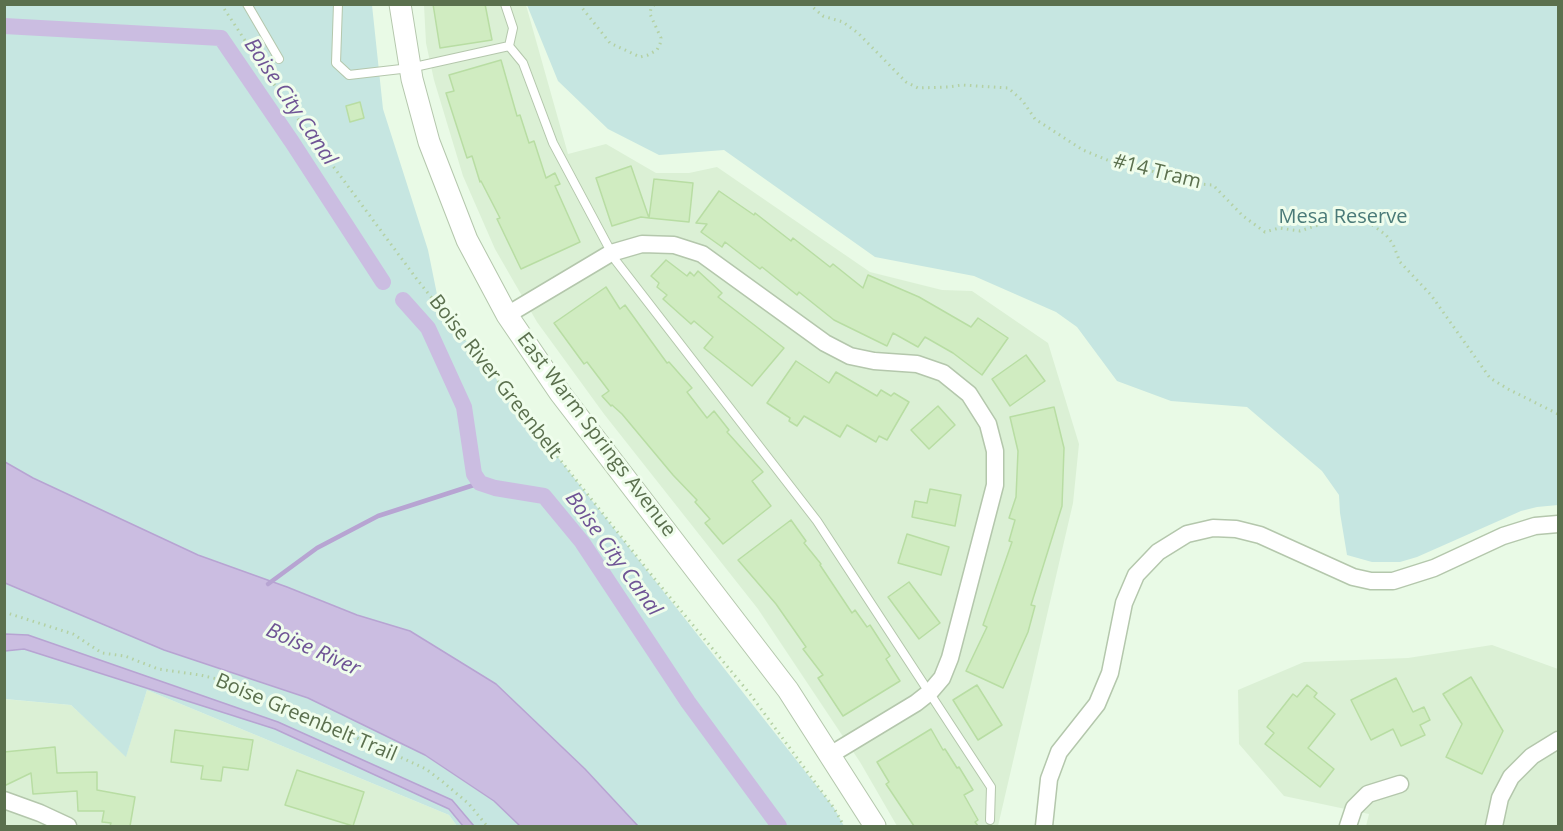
<!DOCTYPE html>
<html>
<head>
<meta charset="utf-8">
<style>
	body { margin:0 }
	#map { position:relative; width:1563px; height:831px; overflow:hidden; background:#e9fae6; font-family:"Open Sans",sans-serif }
	canvas { display:block }
	.frame { position:absolute; inset:0; border:6px solid #5b704e; pointer-events:none }
</style>
</head>
<body>
<div id="map">
<canvas width="1563" height="831"></canvas>
<div class="frame"></div>
</div>
<script>
const ctx = document.querySelector('canvas').getContext('2d');
ctx.lineJoin = 'round';
function fillPath(path, color) { ctx.fillStyle = color; ctx.fill(path, 'evenodd'); }
const toPath = rows => new Path2D(rows.map(r => 'M' + r).join(''));
function stroke(path, color, width, dash) { ctx.strokeStyle = color; ctx.lineWidth = width; ctx.lineCap = dash ? 'butt' : 'round'; ctx.setLineDash(dash || []); ctx.stroke(path); }
function write(font, color, halo, rows, align = 'center') {
  ctx.font = font + ' "Open Sans",sans-serif'; ctx.lineWidth = 6; ctx.setLineDash([]); ctx.textBaseline = 'middle'; ctx.strokeStyle = halo; ctx.fillStyle = color; for (const [text, x, y, turn = 0] of rows) {
    ctx.save(); ctx.translate(x, y); ctx.rotate((+turn || 0) * Math.PI / 180); ctx.textAlign = isNaN(turn) ? turn : align; if (halo) ctx.strokeText(text, 0, 0); ctx.fillText(text, 0, 0); ctx.restore();
  }
}
const residential = toPath([
	[424,5,526,5,568,154,606,144,656,173,689,173,717,167,870,272,942,290,972,291,1048,343,1079,444,1073,503,998,826,897,826,860,762,758,609,604,414,537,322,495,249,463,176,434,80,426,43],
	[1492,645,1558,669,1558,826,1366,826,1369,814,1284,796,1239,744,1238,690,1304,662,1408,658],
	[147,690,449,815,457,826,5,826,4,699,71,705,126,756]
]);
const green = toPath([
	[4,5,372,5,383,109,428,250,442,319,445,314,834,808,844,826,638,826,585,769,496,684,410,631,357,615,287,587,198,555,33,478,5,462],
	[527,5,1558,5,1558,505,1537,507,1521,511,1417,557,1400,562,1372,562,1347,555,1340,513,1339,495,1322,471,1247,407,1171,401,1117,381,1077,327,1056,312,974,276,875,257,724,150,659,155,608,129,558,81],
	[5,583,164,650,308,698,425,755,494,801,520,826,474,826,452,800,278,722,28,635,5,634],
	[24,649,275,729,449,809,463,826,457,826,449,815,147,690,126,757,71,705,5,699,5,651]
]);
const water = toPath([
	[5,462,33,478,198,555,287,587,357,615,410,631,496,684,585,769,638,826,520,826,494,801,425,755,308,698,164,650,5,583,5,462],
	[5,634,28,635,278,722,452,800,474,826,463,826,449,809,275,729,24,649,5,651,5,634]
]);
const stream = toPath([
	[268,584,317,548,378,516,480,483]
]);
const canal = toPath([
	[4,26,221,38,292,142,383,282],
	[403,300,428,328,464,407,474,474,480,483,495,488,544,496,582,542,688,702,779,826]
]);
const building = toPath([
	[433,4,485,4,492,40,440,48,433,4],
	[501,60,517,116,520,115,529,143,534,141,546,178,555,173,560,184,555,186,580,242,521,269,497,219,500,218,481,181,480,182,472,156,467,158,446,93,454,91,449,75,501,60],
	[360,102,364,118,350,122,346,106,360,102],
	[631,166,649,218,641,217,612,226,596,178,631,166],
	[654,179,693,183,689,222,649,218,654,179],
	[719,191,754,215,755,213,791,241,793,238,830,267,833,264,863,288,868,275,919,297,971,327,978,318,1008,338,982,375,953,353,925,337,918,347,893,333,887,346,834,320,799,292,797,295,762,267,760,269,725,242,722,247,701,232,707,224,696,223,719,191],
	[666,260,687,276,690,272,694,276,698,271,722,293,718,297,784,348,752,386,704,348,713,337,694,321,691,324,663,299,667,295,657,287,659,283,651,276,666,260],
	[606,287,620,309,625,305,667,363,669,362,692,388,687,392,707,418,714,411,729,430,727,432,763,472,752,481,771,506,723,544,705,523,710,519,695,502,697,500,673,475,622,414,612,405,611,406,602,396,609,391,587,362,584,364,554,323,606,287],
	[1026,355,1045,381,1010,406,992,379,1026,355],
	[796,361,829,383,836,372,877,396,881,390,891,396,894,393,909,402,887,440,879,436,876,442,847,425,840,437,804,416,797,426,789,421,790,418,767,403,796,361],
	[938,406,955,425,929,449,911,430,938,406],
	[1054,407,1064,448,1062,506,1031,605,1035,606,1028,632,1003,688,966,671,987,627,983,625,1012,542,1009,541,1015,520,1009,518,1016,497,1018,451,1010,417,1054,407],
	[930,489,961,495,955,526,912,517,915,501,927,503,930,489],
	[791,520,806,541,804,543,821,564,820,565,852,613,855,610,867,627,870,625,890,656,886,659,900,681,843,716,818,678,823,675,803,649,806,647,776,604,738,560,791,520],
	[907,534,949,547,941,575,898,563,907,534],
	[909,582,940,623,919,639,888,597,909,582],
	[1471,677,1503,731,1482,774,1446,757,1462,724,1443,694,1471,677],
	[1396,678,1413,712,1424,707,1430,720,1420,725,1425,735,1401,746,1393,729,1371,740,1351,700,1396,678],
	[977,685,1002,725,978,740,953,700,977,685],
	[1307,685,1317,693,1314,697,1335,714,1308,748,1334,769,1320,787,1265,744,1274,733,1267,727,1293,694,1297,697,1307,685],
	[931,729,943,750,945,749,957,768,959,767,973,790,964,795,978,820,975,822,978,826,914,826,886,784,889,782,877,762,931,729],
	[175,730,253,740,248,770,223,767,221,781,201,779,203,766,171,762,175,730],
	[55,747,57,773,97,772,97,790,135,797,130,826,110,826,111,823,102,822,104,811,78,811,77,791,33,794,31,773,4,786,4,752,55,747],
	[297,770,364,792,353,826,285,805,297,770]
]);
const path = toPath([
	[221,4,287,104,416,278,654,578,750,694,834,808,844,826],
	[579,4,610,43,640,57,648,55,657,50,660,44,661,38,650,14,651,8,655,4],
	[809,4,823,16,843,22,858,33,906,82,918,88,948,87,962,85,1008,88,1022,100,1035,119,1083,150,1117,164,1129,163,1185,183,1213,185,1243,216,1265,232,1279,228,1300,231,1342,217,1363,218,1386,235,1393,244,1400,262,1431,295,1490,378,1508,389,1558,414],
	[4,612,73,634,102,653,125,656,158,669,200,675,230,682,389,752,426,769,443,782,469,804,487,826]
]);
const service = toPath([
	[247,4,279,59],
	[338,4,336,63,349,75,410,68,509,46],
	[505,4,513,28,509,46,523,63,553,143,616,261,817,521,991,787,990,820]
]);
const minor = toPath([
	[507,315,611,253,642,244,674,245,702,254,825,343,850,356,874,361,917,364,943,373,969,394,988,424,995,451,995,485,950,658,942,678,930,692,916,703,830,755],
	[4,800,40,813,68,826],
	[1044,826,1049,779,1059,752,1097,704,1110,673,1124,603,1136,575,1158,552,1187,534,1213,528,1236,529,1260,535,1353,577,1371,581,1393,581,1434,568,1503,536,1535,526,1558,524],
	[1348,826,1354,808,1368,794,1400,784],
	[1494,826,1500,798,1511,777,1532,756,1558,740]
]);
const tertiary = toPath([
	[400,4,412,79,429,142,467,240,507,315,560,393,788,690,875,826]
]);
const streetNames = [
	["#14 Tram",1157,172,14],
	["Boise River Greenbelt",495,377,52],
	["East Warm Springs Avenue",596,435,53],
	["Boise Greenbelt Trail",306,718,23]
];
const parkNames = [
	["Mesa Reserve",1343,217]
];
const waterNames = [
	["Boise City Canal",290,102,56],
	["Boise City Canal",613,554,54],
	["Boise River",313,650,24]
];
fillPath(residential, '#dbf0d5');
fillPath(green, '#c6e6e1');
fillPath(water, '#cbbde1');
stroke(water, '#b7a4d2', 1.5);
stroke(stream, '#b7a4d2', 4.5);
stroke(canal, '#cbbde1', 16);
fillPath(building, '#d0ecc1');
stroke(building, '#b8dda3', 1.5);
stroke(service, '#b4c7ac', 10);
stroke(minor, '#b4c7ac', 19);
stroke(tertiary, '#b4c7ac', 23);
stroke(path, '#b4d1a4', 3, [1.5, 4.5]);
stroke(service, '#fff', 8);
stroke(minor, '#fff', 16);
stroke(tertiary, '#fff', 21);
write('20px', '#5b704e', '#effdec', streetNames);
write('20px', '#4a7a78', '#effdec', parkNames);
write('italic 21px', '#6f5495', '#effdec', waterNames);
</script>
</body>
</html>
